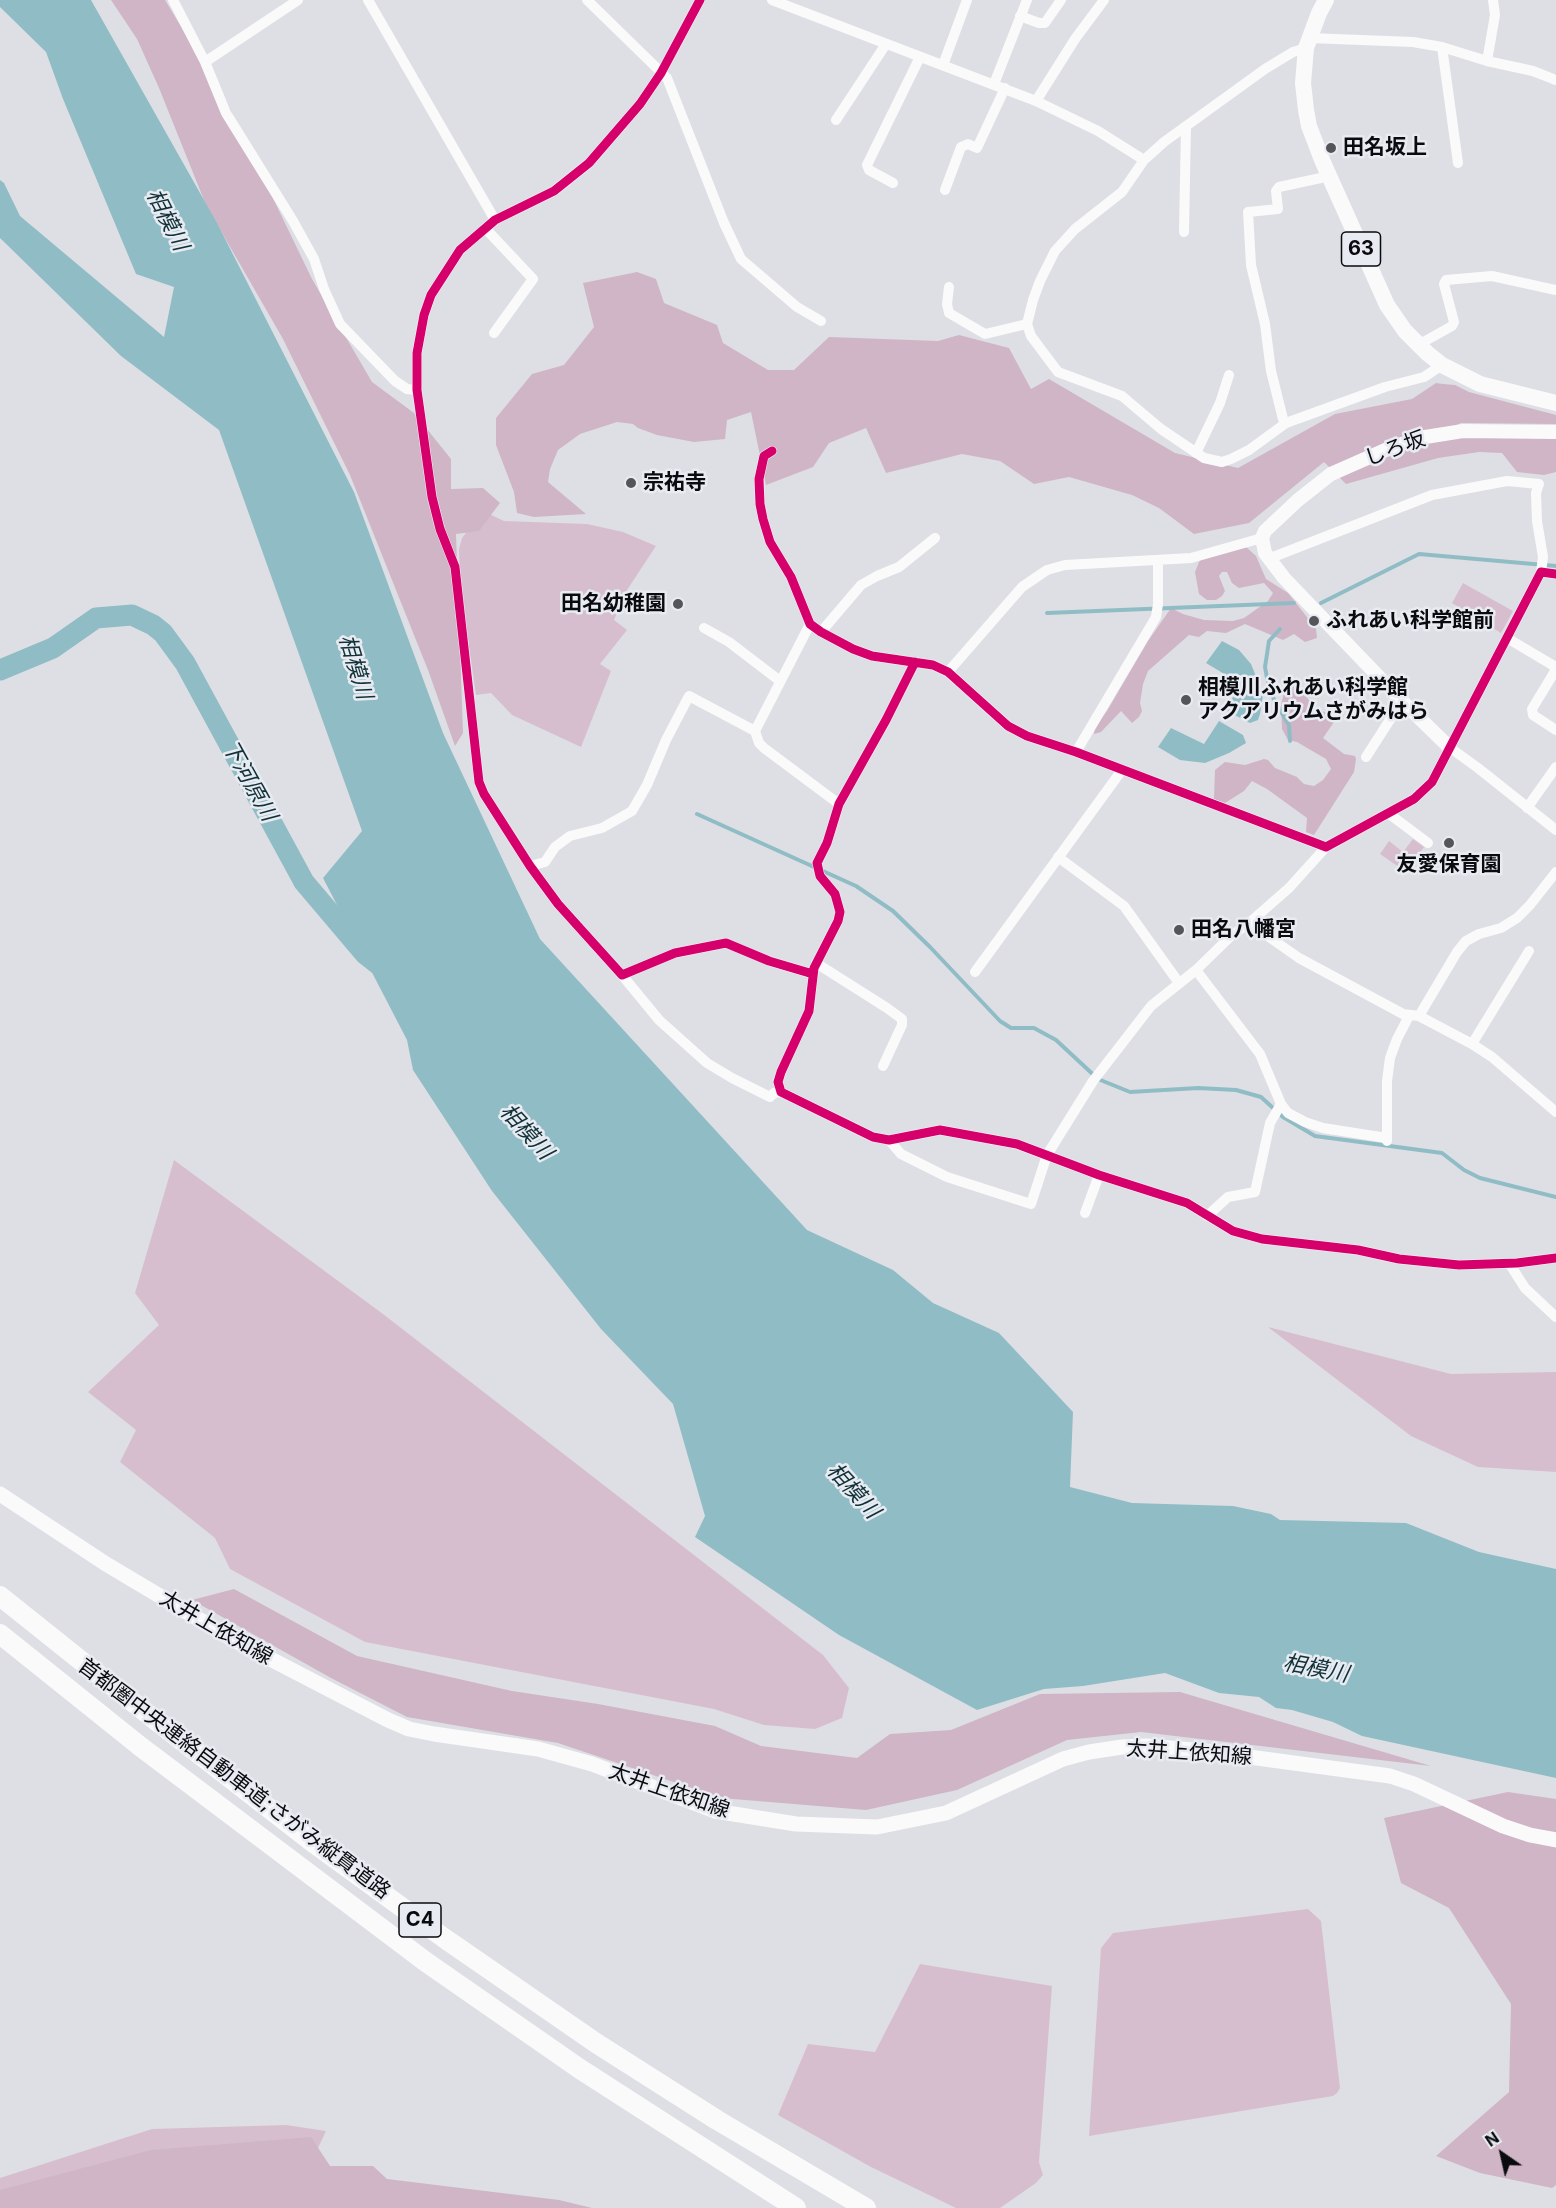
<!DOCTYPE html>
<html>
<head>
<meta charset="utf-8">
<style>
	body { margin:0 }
	#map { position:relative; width:1556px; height:2208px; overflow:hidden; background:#dedfe4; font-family:Inter,sans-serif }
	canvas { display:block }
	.north { position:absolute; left:1472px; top:2124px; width:60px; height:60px; -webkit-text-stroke:4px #e9ebf3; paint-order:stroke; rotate:326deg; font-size:16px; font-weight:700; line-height:24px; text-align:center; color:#0a0b0e }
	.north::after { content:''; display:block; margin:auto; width:21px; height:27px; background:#0a0b0e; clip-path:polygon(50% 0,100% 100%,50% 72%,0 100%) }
</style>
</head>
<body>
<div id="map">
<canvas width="1556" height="2208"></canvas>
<div class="north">N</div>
</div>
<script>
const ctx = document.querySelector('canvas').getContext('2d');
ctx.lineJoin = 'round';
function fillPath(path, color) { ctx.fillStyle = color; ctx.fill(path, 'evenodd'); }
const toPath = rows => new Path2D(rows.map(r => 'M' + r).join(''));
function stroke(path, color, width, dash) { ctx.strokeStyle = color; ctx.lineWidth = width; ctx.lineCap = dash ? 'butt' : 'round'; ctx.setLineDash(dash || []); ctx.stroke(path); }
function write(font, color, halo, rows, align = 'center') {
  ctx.font = font + ' Inter,"Noto Sans JP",sans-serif'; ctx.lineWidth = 5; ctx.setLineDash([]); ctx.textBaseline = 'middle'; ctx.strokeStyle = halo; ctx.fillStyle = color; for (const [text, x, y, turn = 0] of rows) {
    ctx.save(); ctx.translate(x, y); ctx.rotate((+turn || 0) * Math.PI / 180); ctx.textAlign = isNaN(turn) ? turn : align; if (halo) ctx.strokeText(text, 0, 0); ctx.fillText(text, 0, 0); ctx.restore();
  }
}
const green = toPath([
	[483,511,504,521,587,524,623,532,656,546,627,590,614,620,627,630,600,664,611,671,581,747,512,715,491,693,476,695,460,584,459,549,462,538],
	[1463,583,1513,611,1501,633,1452,603],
	[1413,839,1424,847,1406,872,1380,854,1389,841,1403,852],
	[174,1160,383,1314,823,1655,849,1688,842,1718,815,1729,764,1725,714,1709,365,1642,230,1569,215,1538,120,1462,136,1430,88,1392,159,1325,135,1293],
	[1268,1327,1451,1374,1556,1372,1556,1472,1478,1467,1411,1436],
	[1308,1909,1321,1921,1340,2088,1337,2093,1333,2096,1089,2136,1101,1948,1113,1933],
	[920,1964,1052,1986,1039,2162,1043,2175,1036,2183,1000,2208,956,2208,871,2167,778,2115,808,2044,875,2052],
	[286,2125,326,2131,290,2208,0,2208,0,2178,152,2129]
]);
const forest = toPath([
	[111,0,165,0,227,103,312,279,372,382,414,413,451,459,451,489,483,488,500,503,479,531,456,534,463,733,455,746,428,670,350,475,283,339,206,205,159,88,137,39],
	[637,272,656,279,664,303,717,325,723,343,768,370,794,370,829,337,938,341,959,335,1009,348,1031,389,1049,379,1175,453,1238,468,1335,414,1412,399,1436,383,1443,384,1455,385,1469,392,1556,415,1556,424,1461,423,1455,426,1556,435,1556,472,1544,475,1517,472,1502,453,1479,452,1438,458,1346,484,1324,462,1249,523,1194,534,1159,508,1132,495,1069,477,1034,484,1000,461,962,454,886,473,866,428,829,443,813,467,766,485,751,412,727,420,725,439,694,442,657,435,638,428,633,424,617,422,580,434,558,450,550,469,548,482,586,514,534,517,517,513,514,492,496,445,496,418,532,374,564,365,594,327,583,283],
	[1245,546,1256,556,1266,579,1288,593,1303,612,1316,629,1317,638,1305,642,1294,634,1283,640,1245,624,1226,633,1207,631,1199,637,1189,635,1148,671,1143,684,1140,703,1142,711,1139,717,1132,723,1121,711,1101,732,1094,734,1095,727,1107,711,1148,641,1171,608,1183,614,1204,620,1233,621,1244,618,1268,601,1273,593,1264,583,1239,588,1232,583,1227,572,1222,572,1219,576,1225,591,1222,596,1216,600,1207,600,1199,594,1195,572,1199,562,1204,556],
	[1296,685,1315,707,1328,714,1334,722,1323,738,1344,754,1355,756,1356,759,1354,772,1314,835,1306,832,1307,818,1267,789,1252,781,1244,791,1225,803,1214,799,1215,770,1225,762,1245,765,1264,759,1268,760,1275,768,1297,777,1304,784,1314,786,1323,780,1331,769,1326,759,1297,742,1288,740,1282,729,1281,705,1284,693],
	[234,1589,357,1656,512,1691,598,1704,715,1726,761,1746,857,1758,890,1734,951,1730,1040,1694,1180,1692,1431,1766,1141,1732,1067,1740,957,1790,866,1810,721,1798,558,1743,407,1717,331,1678,192,1600],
	[1508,1792,1556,1799,1556,2185,1552,2188,1480,2173,1436,2156,1509,2092,1511,2004,1449,1908,1401,1883,1384,1818],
	[311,2137,330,2166,373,2166,387,2179,559,2200,592,2208,0,2208,0,2190,151,2150]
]);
const water = toPath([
	[0,0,91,0,217,223,354,492,443,733,540,939,807,1230,893,1270,933,1303,999,1333,1073,1412,1070,1487,1132,1503,1233,1506,1271,1514,1280,1520,1406,1523,1479,1552,1556,1569,1556,1778,1362,1736,1333,1722,1292,1710,1276,1708,1259,1697,1219,1693,1165,1673,1083,1686,1044,1689,977,1710,839,1635,695,1537,705,1516,673,1404,601,1329,492,1191,413,1070,407,1040,323,878,362,831,219,430,121,356,0,238,0,180,4,183,20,216,164,337,174,287,136,274,63,99,46,52,0,7],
	[1222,641,1239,650,1251,664,1258,681,1263,695,1260,714,1258,720,1250,723,1225,710,1241,684,1206,663],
	[1219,721,1243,735,1246,743,1229,753,1205,763,1180,760,1158,747,1171,728,1204,744]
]);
const stream = toPath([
	[1321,603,1419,554,1556,566],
	[1047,613,1294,603],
	[1280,629,1269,641,1265,667,1267,678,1274,700,1289,725,1290,741],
	[697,814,856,886,893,911,930,947,1000,1021,1011,1028,1034,1028,1056,1040,1098,1079,1130,1092,1198,1088,1236,1090,1261,1097,1283,1117,1315,1136,1442,1153,1464,1170,1480,1178,1556,1197]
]);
const river = toPath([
	[0,670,53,648,96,618,132,615,153,625,163,633,185,663,304,882,365,954,379,965]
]);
const minor = toPath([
	[173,0,205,62,226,113,293,221,314,259,324,289,340,324,395,381,407,389,417,390],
	[368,0,495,220],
	[587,0,667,78,724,223,741,259,797,307,821,321],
	[700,0,661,73,640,104,589,163,554,191,495,220,460,250,431,295,424,315,417,353,417,390,432,497,440,529,455,567,479,782,484,794,530,866,558,904,622,975,675,953,726,943,769,961,813,974],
	[772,0,1036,101,1098,131,1144,160,1164,142,1265,69,1293,52,1306,48],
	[1020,16,1039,23,1045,23,1061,0],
	[1309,38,1413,42,1442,47,1487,61,1533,71,1556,80],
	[1442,47,1458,163],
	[1487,61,1495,15,1493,0],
	[205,62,298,0],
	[943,65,967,0],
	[994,84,1027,0],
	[1036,101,1075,39,1104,0],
	[836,120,886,44],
	[1144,160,1122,192,1075,229,1055,251,1040,281,1033,300,1027,324,1031,336,1058,372,1122,396,1161,429,1204,458,1222,462,1231,459,1249,450,1286,423],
	[1330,176,1279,187,1276,191,1278,209,1248,212,1251,265,1265,324,1271,371,1283,419,1286,423,1385,387,1424,377,1442,365],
	[893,183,869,170,867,165,920,57],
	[945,190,961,147,968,144,977,148,1005,88],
	[485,228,533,279,494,333],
	[1184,232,1186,126],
	[949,287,947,304,949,313,985,334,1027,324],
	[1418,345,1452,326,1454,322,1444,284,1446,280,1492,276,1556,290],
	[772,451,764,456,759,479,760,504,763,519,770,542,791,577,810,624,821,632,853,649,872,656,933,665,948,672,1008,726,1027,736,1076,752,1326,847,1414,799,1432,782,1541,572,1556,574],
	[1196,453,1220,403,1229,375],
	[1268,559,1432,495,1507,481,1539,484,1536,493,1537,521,1543,557,1541,572],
	[810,624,755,731,759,743,764,748,839,804],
	[704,628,729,642,780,681],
	[821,632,861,585,877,576,899,567,935,538],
	[1507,638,1554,666,1555,671,1532,709,1533,715,1556,730],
	[915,662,886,720,839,804,827,843,817,863,820,876,835,894,840,912,838,921,814,968,809,1011,781,1072,778,1082,781,1092,873,1137,889,1140,940,1130,1017,1144,1099,1175,1187,1203,1233,1231,1262,1239,1358,1250,1399,1259,1459,1265,1517,1263,1556,1258],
	[948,672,1022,587,1047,570,1065,565,1191,558,1262,538],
	[1449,747,1478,768,1556,830],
	[1076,752,1156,617,1158,604,1158,560],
	[1366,757,1402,701],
	[1527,808,1556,767],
	[1388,813,1428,843],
	[1058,857,1124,906,1179,983],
	[530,866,545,862,555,847,570,836,602,828,632,811,647,785,666,740,689,696,755,731],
	[1249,923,1289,888,1326,847],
	[816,963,887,1008,902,1019,902,1025,883,1066],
	[975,972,1122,770],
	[622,975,659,1020,707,1063,732,1078,770,1097,774,1093,781,1092],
	[1419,1016,1457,952,1466,941,1479,934,1501,928,1517,918,1530,905,1556,872],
	[1472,1044,1529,951],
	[1387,1138,1323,1128,1305,1122,1288,1113,1281,1104,1260,1054,1196,970,1231,936,1249,923,1299,958,1403,1014,1419,1016,1472,1044,1492,1057,1556,1112],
	[889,1140,901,1154,947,1177,1031,1204,1047,1155,1093,1081,1151,1006,1196,970],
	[1387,1141,1387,1081,1390,1058,1397,1039,1409,1016],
	[1085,1213,1099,1175],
	[1207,1216,1228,1197,1255,1192,1270,1123,1281,1104],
	[1509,1263,1525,1288,1556,1317]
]);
const tertiary = toPath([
	[1449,747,1402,701,1284,578,1265,553,1262,538,1265,531,1298,500,1331,474,1390,448,1419,438,1463,431,1556,432]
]);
const secondary = toPath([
	[0,1494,106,1564,232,1639,388,1720,409,1729,434,1734,538,1749,592,1764,715,1811,796,1824,877,1827,946,1813,1063,1759,1089,1752,1122,1747,1147,1746,1205,1751,1390,1776,1414,1784,1503,1826,1530,1835,1556,1840]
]);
const primary = toPath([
	[1326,0,1319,13,1306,48,1303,83,1306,110,1309,126,1322,160,1387,305,1405,331,1427,353,1442,365,1480,384,1556,403]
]);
const motorway = toPath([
	[0,1596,159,1723,315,1844,444,1938,596,2043,717,2120,866,2208],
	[0,1634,141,1747,426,1962,580,2069,796,2208]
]);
const cycleway = toPath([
	[700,0,661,73,640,104,589,163,554,191,495,220,460,250,431,295,424,315,417,353,417,390,432,497,440,529,455,567,479,782,484,794,530,866,558,904,622,975,675,953,726,943,769,961,813,974],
	[772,451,764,456,759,479,760,504,763,519,770,542,791,577,810,624,821,632,853,649,872,656,933,665,948,672,1008,726,1027,736,1076,752,1326,847,1414,799,1432,782,1541,572,1556,574],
	[915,662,886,720,839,804,827,843,817,863,820,876,835,894,840,912,838,921,814,968,809,1011,781,1072,778,1082,781,1092,873,1137,889,1140,940,1130,1017,1144,1099,1175,1187,1203,1233,1231,1262,1239,1358,1250,1399,1259,1459,1265,1517,1263,1556,1258]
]);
const markers = [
	[1331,148,6,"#545559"],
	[631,483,6,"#545559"],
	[678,604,6,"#545559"],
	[1314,621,6,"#545559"],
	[1186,700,6,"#545559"],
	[1449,843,6,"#545559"],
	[1179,930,6,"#545559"]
];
const shields = [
	[1361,249,39],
	[420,1920,42]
];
const shieldNames = [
	["63",1361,249],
	["C4",420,1920]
];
const poiNames = [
	["田名坂上",1343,148],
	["宗祐寺",643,483],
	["田名幼稚園",666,604,"right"],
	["ふれあい科学館前",1326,621],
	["相模川ふれあい科学館",1198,688],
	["アクアリウムさがみはら",1198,712],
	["友愛保育園",1449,865,"center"],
	["田名八幡宮",1191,930]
];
const streetNames = [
	["しろ坂",1395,449,-20],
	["太井上依知線",216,1628,30],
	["太井上依知線",1189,1753,4],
	["首都圏中央連絡自動車道;さがみ縦貫道路",234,1779,37],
	["太井上依知線",669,1791,19]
];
const waterNames = [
	["相模川",167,220,63],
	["相模川",355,667,73],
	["下河原川",249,781,61],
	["相模川",526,1132,48],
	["相模川",853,1491,48],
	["相模川",1316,1669,11]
];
fillPath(green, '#d7becf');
fillPath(forest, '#cfb5c6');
fillPath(water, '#90bdc5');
stroke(stream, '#90bdc5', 4);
stroke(river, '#90bdc5', 21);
stroke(minor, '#fafafb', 10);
stroke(tertiary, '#fafafb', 14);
stroke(secondary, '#fafafb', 15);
stroke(primary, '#fafafb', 16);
stroke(motorway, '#fafafb', 20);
stroke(cycleway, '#d6006c', 9);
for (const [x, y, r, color] of markers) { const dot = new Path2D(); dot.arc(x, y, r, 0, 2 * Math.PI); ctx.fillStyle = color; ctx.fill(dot); stroke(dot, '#e9ebf3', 2); }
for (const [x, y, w] of shields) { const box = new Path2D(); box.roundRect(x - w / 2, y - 17, w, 34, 4.5); ctx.fillStyle = '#e9ebf3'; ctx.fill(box); stroke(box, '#0a0b0e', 1.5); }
write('bold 20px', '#0a0b0e', null, shieldNames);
write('bold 21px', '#0a0b0e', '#e9ebf3', poiNames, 'left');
write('21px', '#0a0b0e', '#e9ebf3', streetNames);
write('italic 22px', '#113236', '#e9ebf3', waterNames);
</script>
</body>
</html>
